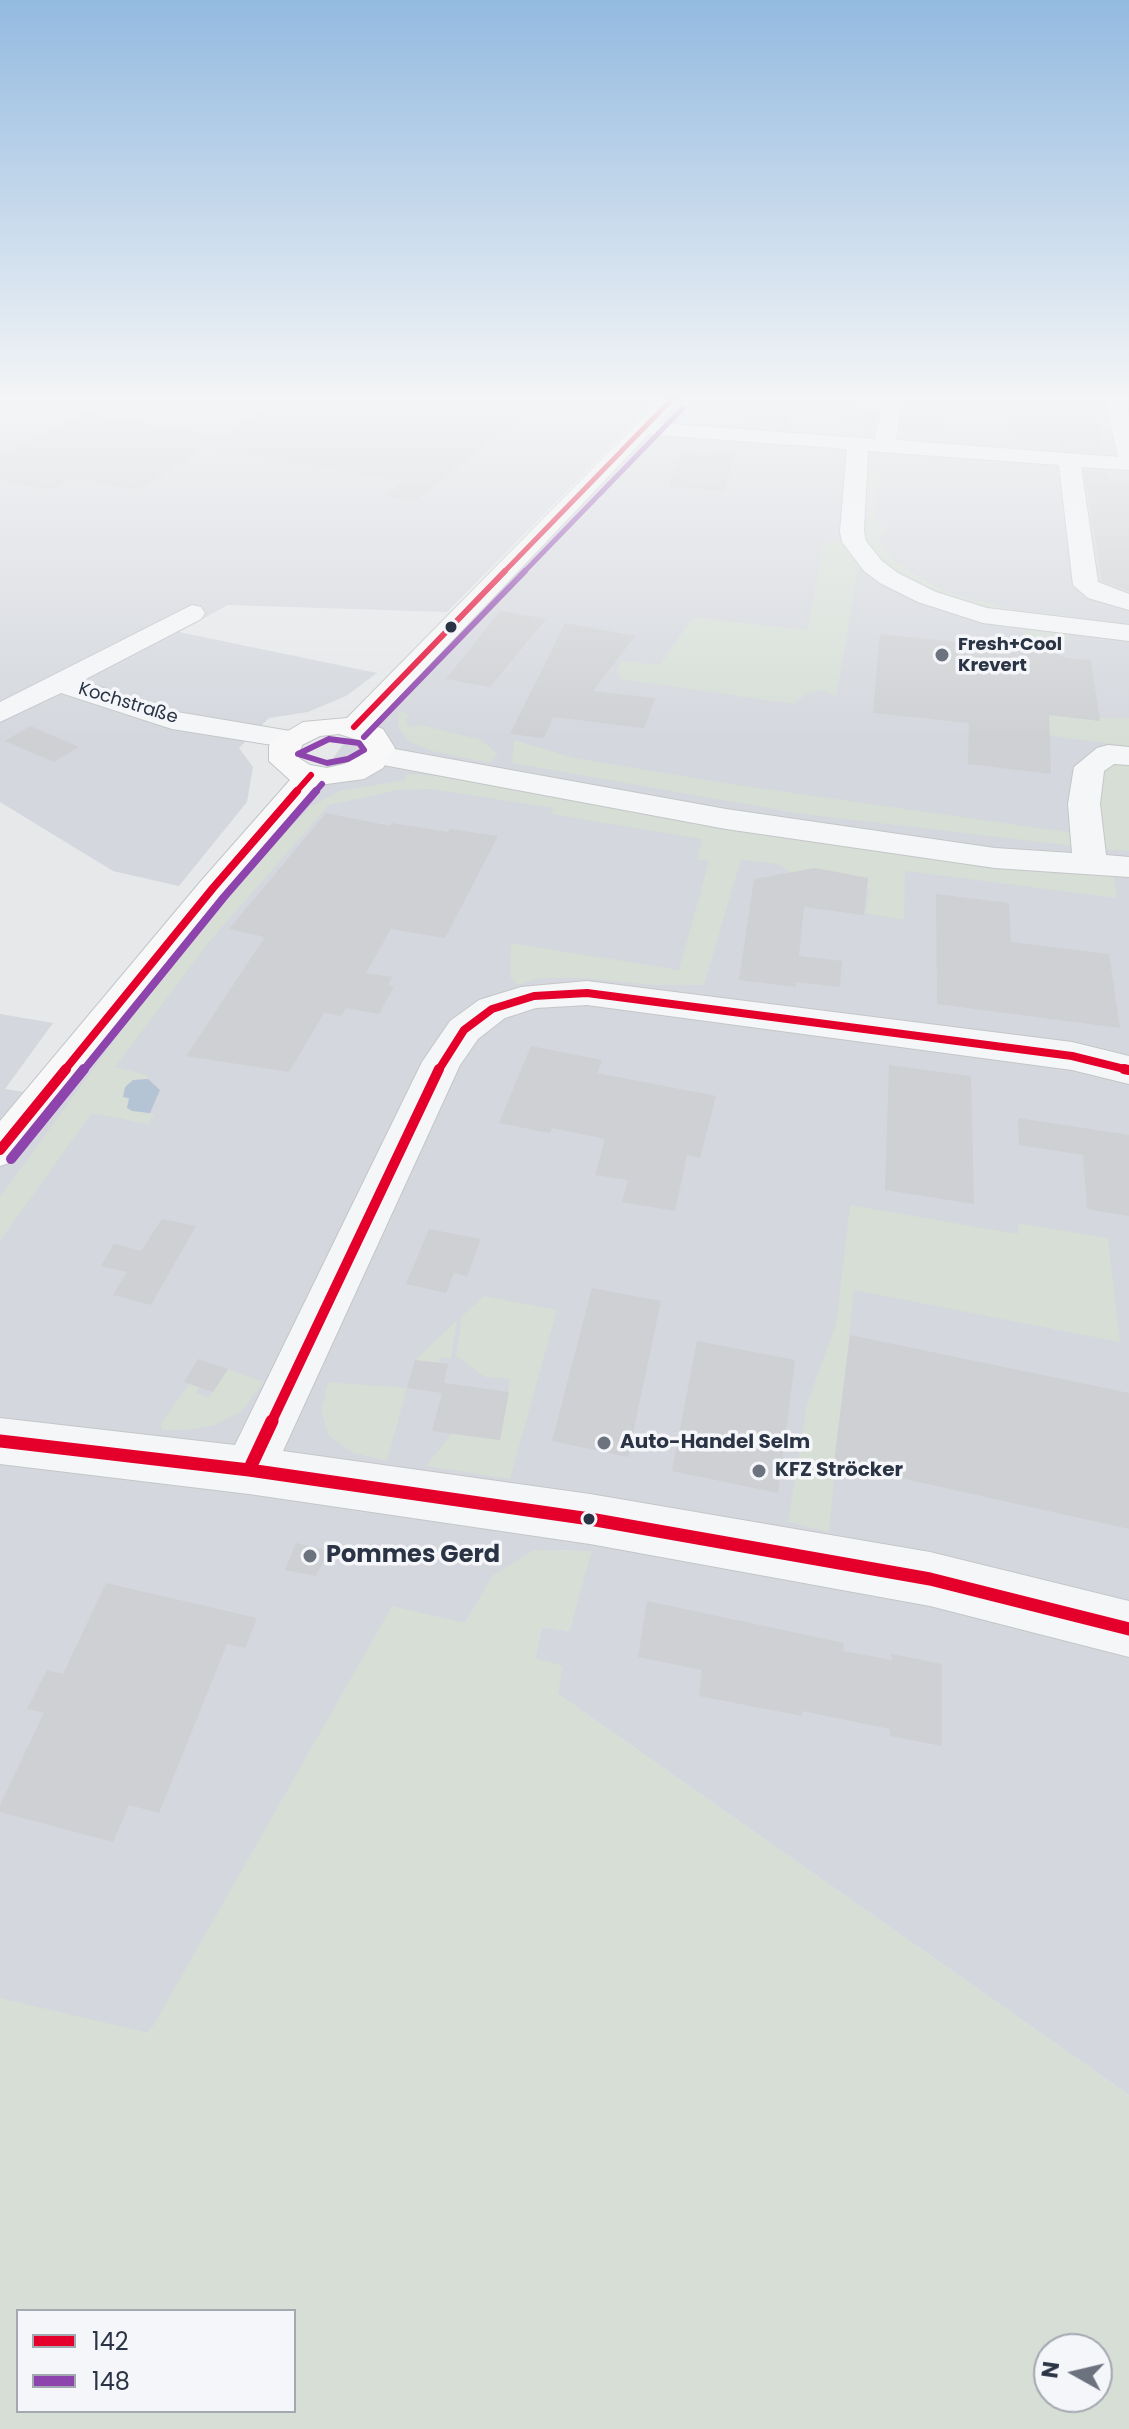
<!DOCTYPE html>
<html>
<head>
<meta charset="utf-8">
<style>
	body { margin:0 }
	#map { position:relative; width:1129px; height:2429px; overflow:hidden; background:#e6e8ea; font-family:Poppins,sans-serif }
	canvas { display:block }
	.legend { position:absolute; left:16px; top:2309px; width:280px; height:104px; box-sizing:border-box; background:#f4f6f9; border:2px solid #a4a8b1; margin:0; padding:10px 14px; list-style:none; font-size:24px; color:#2b3445 }
	.legend li { display:flex; align-items:center; gap:16px; height:40px }
	.legend b { width:40px; border:2px solid #a4a8b1 }
	.north { position:absolute; left:1033px; top:2333px; width:80px; height:80px; box-sizing:border-box; background:#f4f6f9; border:2px solid #a4a8b1; border-radius:50%; rotate:278deg; font-size:22px; font-weight:700; line-height:32px; text-align:center; color:#2b3445 }
	.north::after { content:''; display:block; margin:auto; width:28px; height:36px; background:#6c737f; clip-path:polygon(50% 0,100% 100%,50% 72%,0 100%) }
</style>
</head>
<body>
<div id="map">
<canvas width="1129" height="2429"></canvas>
<ul class="legend">
<li><b style="height:10px;background:#e4002b"></b>142</li>
<li><b style="height:10px;background:#8e44ad"></b>148</li>
</ul>
<div class="north">N</div>
</div>
<script>
const ctx = document.querySelector('canvas').getContext('2d');
ctx.lineJoin = 'round';
function fillPath(path, color) { ctx.fillStyle = color; ctx.fill(path, 'evenodd'); }
const toPath = rows => new Path2D(rows.map(r => 'M' + r).join(''));
function stroke(path, color, width, dash) { ctx.strokeStyle = color; ctx.lineWidth = width; ctx.lineCap = dash ? 'butt' : 'round'; ctx.setLineDash(dash || []); ctx.stroke(path); }
function write(font, color, halo, rows, align = 'center') {
  ctx.font = font + ' Poppins,sans-serif'; ctx.lineWidth = 7; ctx.setLineDash([]); ctx.textBaseline = 'middle'; ctx.strokeStyle = halo; ctx.fillStyle = color; for (const [text, x, y, turn = 0] of rows) {
    ctx.save(); ctx.translate(x, y); ctx.rotate((+turn || 0) * Math.PI / 180); ctx.textAlign = isNaN(turn) ? turn : align; if (halo) ctx.strokeText(text, 0, 0); ctx.fillText(text, 0, 0); ctx.restore();
  }
}
const built = toPath([
	[10,398,659,398,447,612,228,605,179,632,377,673,346,696,308,712,269,718,239,748,253,767,247,802,179,886,113,871,0,802,0,403],
	[680,398,1129,398,1129,2095,558,1694,535,1658,542,1627,569,1631,591,1551,535,1550,493,1576,465,1623,148,2033,125,2029,0,2253,0,1014,53,1023,5,1089,63,1098,196,919,317,781,358,723]
]);
const green = toPath([
	[868,470,888,471,879,473,875,523,887,526,886,534,877,537,893,560,933,585,957,595,1015,610,1071,616,1071,622,1009,614,940,595,887,565,866,538],
	[824,542,841,542,859,565,836,697,822,690,806,694,794,704,621,679,616,670,621,661,660,665,693,617,807,630],
	[1022,629,1069,634,1070,641,1030,637,1038,714,1099,720,1100,718,1129,718,1129,746,1033,734],
	[399,711,408,714,406,722,412,727,422,725,481,740,498,754,490,763,433,751,408,741,398,727],
	[514,740,574,758,730,784,1074,833,1073,846,796,813,512,763],
	[1129,759,1129,851,1096,849,1097,768],
	[407,774,437,776,726,826,1114,874,1117,898,905,871,904,920,865,913,870,891,867,889,868,879,795,876,778,864,741,860,704,985,652,985,584,978,540,978,518,985,510,977,511,943,679,970,709,861,697,859,702,839,551,814,553,808,431,789,399,790,329,805,210,941,115,1067,147,1075,148,1079,134,1080,123,1097,129,1098,145,1114,155,1114,148,1124,92,1113,0,1241,0,1197,153,987,248,867,258,861,310,807,339,791,404,780],
	[850,1205,1018,1234,1018,1223,1108,1238,1120,1342,854,1290,829,1532,788,1522,807,1404,836,1324],
	[484,1296,557,1310,510,1479,426,1466,452,1433,500,1440,510,1379,485,1377,456,1356,462,1316],
	[457,1320,451,1359,441,1357,439,1363,415,1360],
	[228,1369,264,1382,242,1411,215,1425,189,1430,162,1430,161,1423,189,1384,199,1387,196,1393,209,1397],
	[328,1382,407,1388,387,1461,353,1453,328,1435,321,1409],
	[535,1550,592,1551,569,1631,542,1627,535,1658,563,1666,558,1694,1129,2095,1129,2429,0,2429,0,1998,149,2033,392,1606,465,1623,493,1575],
	[18,2311,294,2311,294,2411,18,2411],
	[1049,2349,1097,2349,1097,2397,1049,2397]
]);
const water = toPath([
	[148,1079,160,1090,150,1113,132,1111,127,1108,129,1098,123,1097,125,1087,133,1080]
]);
const building = toPath([
	[284,398,541,398,416,501,384,496,404,481,205,448,137,490,73,478,52,490,0,481,0,456,82,413,224,436],
	[754,398,785,398,784,402,791,402,786,425,747,422],
	[944,398,943,433,901,428,905,406,901,399],
	[847,399,855,400,854,405,859,410,877,413,875,426,843,424],
	[1012,402,1073,406,1093,402,1104,453,1066,450,1059,447,1058,440,1026,442,1024,438,1016,437],
	[683,448,698,455,734,454,725,491,669,487],
	[1084,470,1107,472,1109,480,1129,481,1129,591,1102,581],
	[500,611,546,619,490,687,446,679],
	[565,623,635,636,593,691,655,698,644,728,553,717,544,738,510,734],
	[880,634,1053,652,1066,658,1091,660,1100,721,1049,715,1051,774,968,764,969,723,873,713],
	[31,726,79,747,54,762,5,741],
	[326,813,390,826,391,823,448,832,450,829,498,836,445,938,391,929,366,973,392,977,388,985,394,986,379,1014,346,1008,341,1016,324,1013,289,1072,186,1056,265,937,229,929],
	[815,868,868,878,864,915,804,907,799,956,842,961,840,987,796,982,796,987,739,980,754,879],
	[936,894,1009,903,1011,942,1109,954,1120,1028,937,1004],
	[531,1046,602,1060,597,1073,716,1096,700,1158,687,1155,675,1211,622,1202,628,1180,595,1175,605,1139,552,1128,550,1133,499,1123],
	[889,1065,971,1076,974,1204,885,1190],
	[1018,1118,1129,1135,1129,1216,1087,1209,1083,1155,1019,1145],
	[162,1219,196,1226,151,1305,113,1295,127,1272,101,1266,114,1244,141,1251],
	[429,1229,481,1239,467,1276,454,1273,446,1293,406,1284],
	[592,1288,661,1301,628,1457,552,1441],
	[850,1335,1129,1393,1129,1529,834,1463],
	[697,1341,795,1360,778,1493,672,1471],
	[198,1359,228,1369,213,1392,184,1382],
	[415,1360,448,1364,444,1383,509,1392,500,1440,432,1431,442,1393,407,1388],
	[296,1543,329,1551,316,1576,285,1570],
	[106,1583,257,1618,245,1648,227,1644,159,1813,129,1805,113,1842,0,1812,0,1805,44,1713,27,1709,47,1670,63,1674],
	[647,1601,844,1643,843,1651,892,1660,891,1654,942,1664,942,1746,890,1736,890,1729,802,1711,802,1716,699,1696,702,1670,638,1657]
]);
const minor = toPath([
	[861,398,899,401,902,405,896,440,1118,457,1105,398,1125,398,1129,415,1129,470,1081,467,1098,582,1129,594,1129,610,1088,598,1073,585,1059,465,868,451,864,531,866,541,882,561,898,573,936,592,987,608,1129,625,1129,641,983,623,918,602,880,583,864,571,842,542,840,531,847,449,644,434,634,428,644,422,875,439,881,410,859,407,856,403,861,398],
	[192,605,201,607,205,613,201,619,82,681,177,712,302,733,306,739,302,745,291,748,172,729,61,693,0,722,0,702,192,605],
	[1108,745,1129,747,1129,765,1114,764,1104,771,1100,804,1106,855,1129,857,1129,877,995,868,726,829,378,764,367,761,363,755,367,749,378,746,726,809,995,848,1072,853,1068,804,1074,767,1097,748,1108,745],
	[587,981,1072,1042,1129,1056,1129,1084,1072,1070,587,1005,536,1008,505,1018,478,1039,460,1065,283,1451,590,1494,930,1552,1129,1601,1129,1657,930,1606,590,1544,249,1494,0,1464,0,1418,235,1445,422,1062,450,1021,479,1000,521,987,587,981]
]);
const major = toPath([
	[662,398,683,398,372,725,383,729,395,748,383,768,364,779,319,785,225,895,15,1161,0,1166,0,1121,201,881,290,780,269,761,269,746,273,740,303,722,347,718,662,398],
	[339,734,361,741,365,748,360,756,344,764,327,768,310,765,299,758,302,745,320,736,339,734]
]);
const bus1Far4 = toPath([
	[503,573,673,398]
]);
const bus1Far3 = toPath([
	[354,727,505,571],
	[295,793,311,775]
]);
const bus1Far2 = toPath([
	[64,1071,213,888,297,791],
	[438,1071,464,1030,492,1009,534,996,587,993,1072,1056,1129,1070]
]);
const bus1Far1 = toPath([
	[1124,1069,1129,1070],
	[0,1150,66,1069],
	[271,1423,439,1069]
]);
const bus1 = toPath([
	[0,1441,249,1470,590,1519,930,1579,1129,1629],
	[249,1470,272,1421]
]);
const bus2Far3 = toPath([
	[523,573,683,408]
]);
const bus2Far2 = toPath([
	[364,737,525,571],
	[329,739,359,743,364,750,348,759,327,763,298,754,329,739],
	[314,793,322,784]
]);
const bus2Far1 = toPath([
	[83,1071,224,897,316,791]
]);
const bus2 = toPath([
	[11,1159,84,1069]
]);
const markers = [
	[451,627,7,"#2b3445"],
	[942,655,8,"#6c737f"],
	[604,1443,8,"#6c737f"],
	[759,1471,8,"#6c737f"],
	[589,1519,7,"#2b3445"],
	[310,1556,8,"#6c737f"]
];
const farPoinames = [
	["Fresh+Cool",958,645],
	["Krevert",958,666]
];
const farStreetnames = [
	["Kochstraße",128,704,17]
];
const poiNames = [
	["Auto-Handel Selm",620,1443],
	["KFZ Ströcker",775,1471]
];
const nearPoinames = [
	["Pommes Gerd",326,1556]
];
fillPath(built, '#d4d7dd');
fillPath(green, '#d6ded6');
fillPath(water, '#b4c4d5');
fillPath(building, '#ced0d3');
stroke(minor, '#c4c6c8', 2);
stroke(major, '#c2c5c8', 2);
fillPath(minor, '#f5f6f7');
fillPath(major, '#f8f8f8');
stroke(bus1Far4, '#e4002b', 5);
stroke(bus1Far3, '#e4002b', 6);
stroke(bus1Far2, '#e4002b', 8);
stroke(bus1Far1, '#e4002b', 10);
stroke(bus1, '#e4002b', 13);
stroke(bus2Far3, '#8e44ad', 5);
stroke(bus2Far2, '#8e44ad', 6);
stroke(bus2Far1, '#8e44ad', 8);
stroke(bus2, '#8e44ad', 10);
const sky = ctx.createLinearGradient(0, 0, 0, 738);
sky.addColorStop(0, '#93bae0');
sky.addColorStop(0.54, '#f4f5f6');
sky.addColorStop(1, '#f4f5f600');
ctx.fillStyle = sky;
ctx.fillRect(0, 0, 1129, 738);
for (const [x, y, r, color] of markers) { const dot = new Path2D(); dot.arc(x, y, r, 0, 2 * Math.PI); ctx.fillStyle = color; ctx.fill(dot); stroke(dot, '#f4f6f9', 3); }
write('bold 18px', '#2b3445', '#f4f6f9', farPoinames, 'left');
write('18px', '#2b3445', '#f4f6f9', farStreetnames);
write('bold 20px', '#2b3445', '#f4f6f9', poiNames, 'left');
write('bold 24px', '#2b3445', '#f4f6f9', nearPoinames, 'left');
</script>
</body>
</html>
